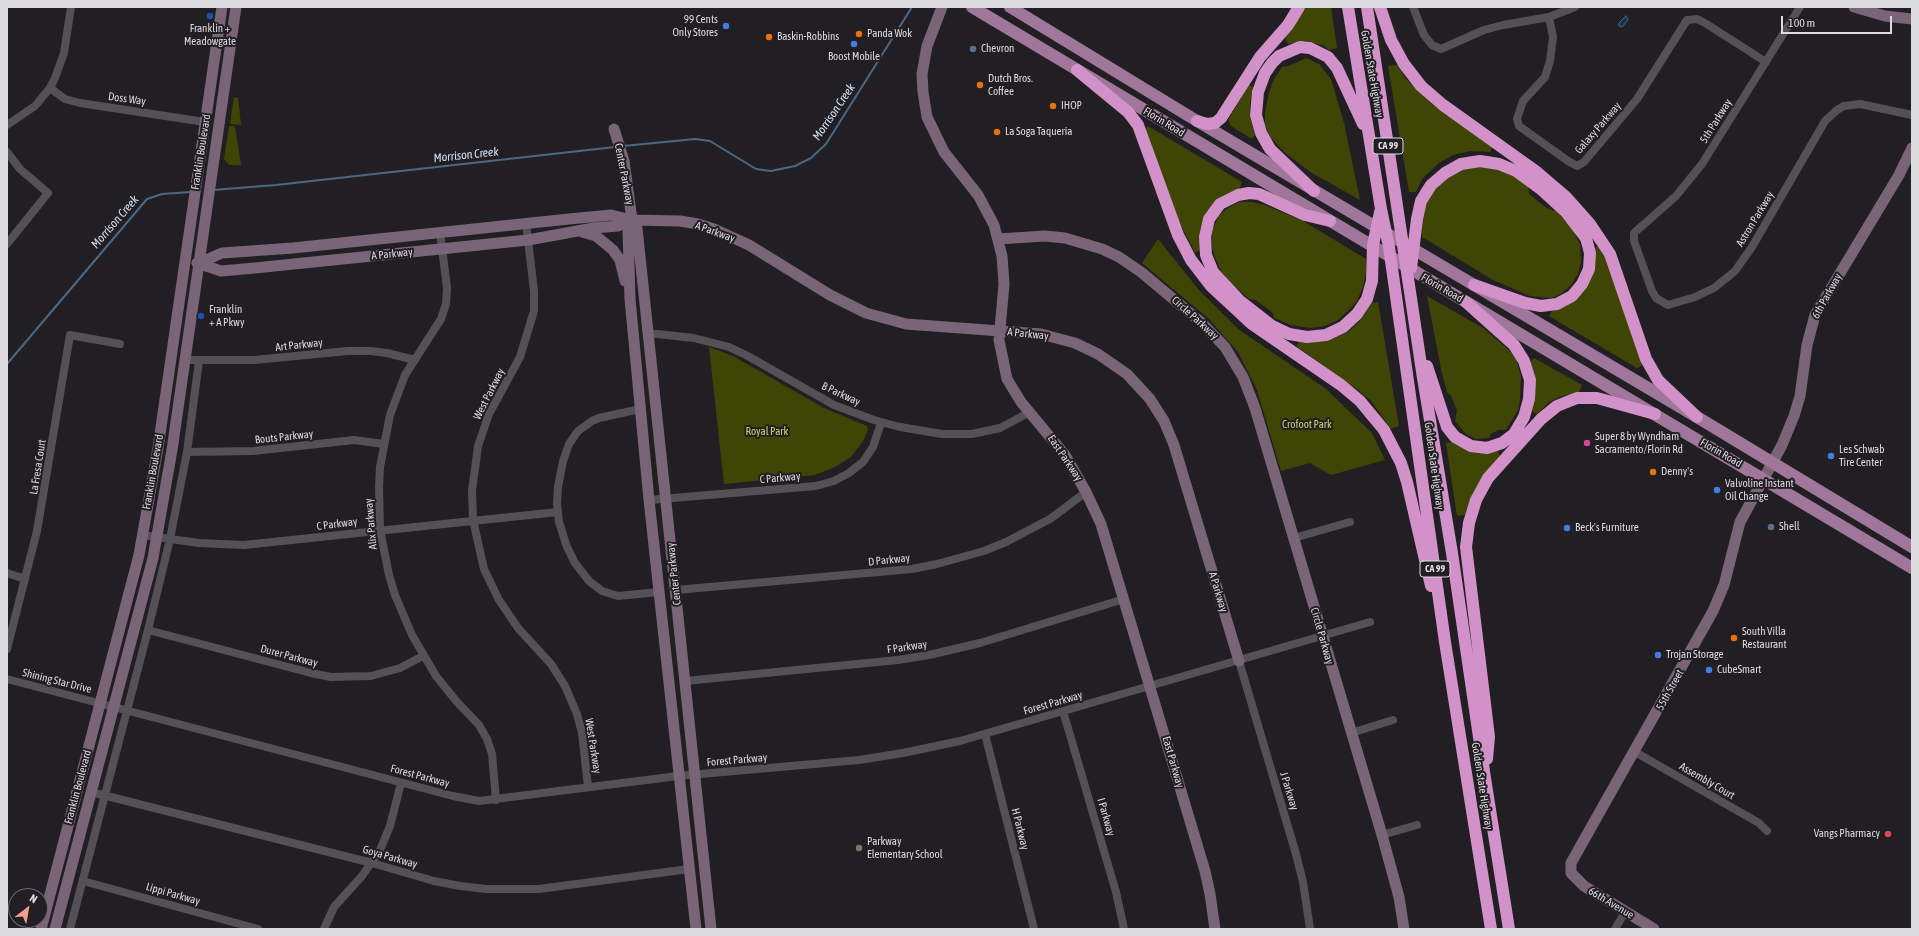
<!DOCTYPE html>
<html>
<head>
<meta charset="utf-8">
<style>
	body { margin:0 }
	#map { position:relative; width:1919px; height:936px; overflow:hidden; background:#221f24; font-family:"Asap Condensed",sans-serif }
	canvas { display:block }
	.frame { position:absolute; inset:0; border:8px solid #dcdbde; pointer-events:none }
	.north { position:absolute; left:8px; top:888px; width:40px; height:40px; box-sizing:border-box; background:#221f24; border:1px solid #6c6a6e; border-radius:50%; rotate:31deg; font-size:11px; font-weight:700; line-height:16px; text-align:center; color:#dcdbde }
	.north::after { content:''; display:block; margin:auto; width:14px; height:18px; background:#f59d8e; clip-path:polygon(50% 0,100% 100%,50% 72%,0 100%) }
	.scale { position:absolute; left:1781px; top:16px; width:111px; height:18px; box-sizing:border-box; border:2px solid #dcdbde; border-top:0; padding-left:5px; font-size:12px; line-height:14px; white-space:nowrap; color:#dcdbde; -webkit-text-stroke:3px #221f24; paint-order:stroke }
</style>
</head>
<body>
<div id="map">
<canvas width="1919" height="936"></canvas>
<div class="frame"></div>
<div class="north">N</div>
<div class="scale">100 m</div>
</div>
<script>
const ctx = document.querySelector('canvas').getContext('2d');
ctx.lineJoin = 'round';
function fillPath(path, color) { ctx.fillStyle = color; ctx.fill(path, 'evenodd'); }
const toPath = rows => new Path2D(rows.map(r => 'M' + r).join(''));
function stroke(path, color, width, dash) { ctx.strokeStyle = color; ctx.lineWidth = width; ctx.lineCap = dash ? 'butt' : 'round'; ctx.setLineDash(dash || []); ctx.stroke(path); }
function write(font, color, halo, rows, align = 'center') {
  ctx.font = font + ' "Asap Condensed",sans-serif'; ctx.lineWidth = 4; ctx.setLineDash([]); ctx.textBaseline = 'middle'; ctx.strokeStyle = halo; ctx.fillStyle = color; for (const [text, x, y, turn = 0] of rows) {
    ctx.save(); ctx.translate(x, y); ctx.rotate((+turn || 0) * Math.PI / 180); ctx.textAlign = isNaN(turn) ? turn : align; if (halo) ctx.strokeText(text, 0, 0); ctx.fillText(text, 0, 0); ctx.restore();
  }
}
const green = toPath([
	[1306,7,1331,7,1337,48,1329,50,1324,46,1308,41,1288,44,1285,38],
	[1306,58,1319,64,1331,79,1344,123,1360,200,1312,173,1285,153,1269,135,1265,124,1265,113,1269,93,1273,81,1282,67,1289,66],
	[1397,65,1406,79,1432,104,1492,147,1490,152,1471,151,1453,155,1439,163,1422,179,1416,192,1409,192,1388,66],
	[1249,85,1253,87,1250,103,1250,115,1255,135,1252,139,1231,126,1228,120],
	[234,97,238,98,241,125,230,124],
	[229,126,235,126,241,165,229,165,224,159],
	[1148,126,1242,182,1239,190,1204,219,1200,231,1200,250,1195,253,1179,221,1145,131],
	[1478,166,1491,167,1505,172,1518,179,1528,186,1529,194,1548,209,1556,211,1571,227,1580,244,1581,261,1578,274,1571,285,1561,294,1551,298,1530,296,1493,280,1422,237,1422,218,1425,204,1432,192,1444,179,1459,170],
	[1239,202,1252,202,1265,205,1303,221,1366,259,1366,273,1363,287,1357,301,1349,310,1338,320,1325,326,1310,328,1291,325,1274,318,1273,313,1256,300,1249,299,1232,284,1221,271,1214,255,1211,242,1213,228,1219,216,1226,209],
	[1158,239,1199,290,1238,329,1326,389,1372,433,1385,460,1331,475,1310,463,1281,471,1257,390,1238,352,1209,319,1142,263],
	[1599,246,1607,261,1642,365,1637,368,1549,316,1552,311,1567,305,1593,249],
	[1427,296,1483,328,1509,350,1516,359,1521,376,1520,399,1518,410,1506,430,1498,430,1491,434,1489,438,1476,439,1466,434,1455,421,1457,410,1451,396,1447,392,1441,369],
	[1378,302,1399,426,1391,429,1371,401,1358,390,1296,346,1299,342,1315,342,1334,338,1348,332,1359,322,1372,303],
	[709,347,733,356,824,408,867,426,868,430,863,441,851,457,835,467,815,475,724,484],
	[1534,358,1582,385,1579,392,1559,397,1548,403,1537,414,1532,411,1534,399,1530,362],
	[1454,442,1497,449,1500,456,1465,515,1457,516,1446,443]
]);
const water = toPath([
	[1626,16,1628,20,1622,27,1619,26,1619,23,1626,16]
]);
const stream = toPath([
	[623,146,695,139,710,141,756,169,771,171,795,166,811,158,826,144,912,7],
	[213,190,276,185,615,147],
	[7,364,147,199,162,194,191,192]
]);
const street = toPath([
	[1413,7,1424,35,1432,45,1441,49,1484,30,1503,25,1549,17,1575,7],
	[1800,7,1702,164,1676,196,1634,233,1634,241,1652,291,1656,298,1668,305,1695,297,1714,288,1735,271,1752,247,1825,121,1837,110,1844,106,1860,104,1912,115],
	[1549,17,1553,37,1550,61,1545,77,1523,101,1517,119,1519,126,1568,161,1577,166,1584,162,1637,99,1687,20,1697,19,1705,23,1766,62],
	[50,88,65,99,80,103,205,122],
	[7,125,35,106,50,88,55,78,64,53,71,7],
	[7,152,20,169,48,193,7,244],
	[526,223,534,291,534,311,520,357,489,414,478,446,472,491,473,520,484,569,499,600,518,628,551,664,565,686,577,714,582,733,588,787],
	[440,232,447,288,446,304,441,319,405,375,390,415,380,467,379,488,380,530,389,575,395,595,412,635,436,676,457,702,479,725,487,739,492,754,496,800],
	[648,334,657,334,694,338,729,347,746,355,834,405,874,420,900,427,942,434,972,434,1000,428,1030,412],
	[184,360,254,360,348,351,371,351,387,353,415,360],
	[640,409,599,418,592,421,578,431,569,444,563,461,558,487,557,504,559,522,567,547,575,563,589,581,602,591,618,596,659,592],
	[187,452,253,451,354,440,384,444],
	[649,500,816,486,834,481,849,473,863,462,873,447,881,423],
	[142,535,199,543,244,545,558,512],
	[1294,538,1350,522],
	[7,573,25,579],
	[676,590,912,569,937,564,984,551,1006,542,1050,519,1086,492],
	[148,630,311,673,331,677,371,676,400,668,423,656],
	[7,649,37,531,70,335,120,344],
	[1239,661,1296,854,1303,882,1310,929],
	[7,679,453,796,479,801,678,776,859,760,903,753,960,741,1370,622],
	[685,681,898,660,929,655,980,643,1124,599],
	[1063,711,1116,892,1124,929],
	[1351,733,1393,720],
	[985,734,1034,929],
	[1635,752,1759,823,1767,831],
	[91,792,372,863,434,881,460,886,486,889,539,889,689,869],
	[1382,835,1417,825],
	[83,881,258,929],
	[70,929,148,630,170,539,187,452,199,361],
	[324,929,334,907,362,876,380,850,390,826,401,783],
	[1615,929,1625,912]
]);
const secondary = toPath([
	[942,7,927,46,922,74,923,92,927,117,944,152,978,195,994,225,1002,256,1004,284,999,340,1007,379,1021,402,1065,455,1086,492,1101,524,1205,871,1210,894,1215,929],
	[1854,7,1885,16,1912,19],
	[614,129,624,161,632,220,637,228,711,929],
	[632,220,628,230,630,299,649,500,696,929],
	[582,232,596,236,613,250,620,260,625,281],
	[998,239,1045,236,1065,238,1102,249,1119,257,1141,272,1202,323,1225,347,1243,377,1255,408,1382,835,1399,897,1404,929],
	[197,263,221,271,255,268,528,240,594,228,618,226,632,220],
	[199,263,222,253,293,248,569,219,611,215,632,220,680,221,698,224,714,229,749,245,830,295,866,313,906,324,1041,334,1075,343,1098,354,1127,374,1150,399,1164,421,1174,445,1239,661],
	[41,929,139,555,158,448,222,7],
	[55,929,153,558,172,450,236,7],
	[1654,929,1584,886,1571,873,1571,863,1713,611,1724,585,1740,522,1782,445,1794,416,1800,396,1807,345,1815,315,1899,175,1912,148]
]);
const primary = toPath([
	[972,7,1912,568],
	[1010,7,1197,121,1697,417,1912,547]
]);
const highway = toPath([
	[1348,7,1381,209,1389,247,1445,642,1491,929],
	[1367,7,1423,378,1452,553,1485,778,1509,929],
	[1380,7,1391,40,1404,64,1421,86,1443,105,1538,173,1566,197,1590,224,1610,254,1646,359,1658,380,1697,417],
	[1077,70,1128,112,1138,125,1178,235,1191,260,1211,286,1252,324,1341,385,1360,401,1384,430,1401,463,1407,482,1431,586],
	[1197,121,1207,124,1215,123,1221,118,1260,57,1288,25,1299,7],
	[1314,191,1270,149,1261,133,1256,115,1258,92,1265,73,1272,63,1279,56,1300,47,1310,48,1328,57,1337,68,1363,124],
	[1330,221,1305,215,1259,194,1249,193,1238,195,1220,204,1209,219,1205,237,1206,255,1213,272,1240,301,1272,326,1289,334,1307,337,1326,335,1343,327,1357,314,1367,299,1372,281,1373,245,1380,212],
	[1411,268,1417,219,1421,201,1431,185,1445,173,1461,164,1480,161,1499,164,1516,171,1542,190,1566,212,1586,238,1590,253,1589,269,1582,284,1572,296,1557,304,1541,306,1525,303,1474,285],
	[1427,366,1447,427,1455,437,1471,446,1487,448,1502,443,1514,434,1524,417,1529,399,1530,380,1524,361,1514,345,1466,302],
	[1487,759,1489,737,1466,547,1469,523,1476,500,1488,478,1541,419,1557,406,1577,398,1597,398,1655,414]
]);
const markers = [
	[210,16,4,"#1a4fb4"],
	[726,26,4,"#3f7fe0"],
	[859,34,4,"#e8710a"],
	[769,37,4,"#e8710a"],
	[854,44,4,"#3f7fe0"],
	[973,49,4,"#5c6f8a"],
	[980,85,4,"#e8710a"],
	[1053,106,4,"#e8710a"],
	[997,132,4,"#e8710a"],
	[201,316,4,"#1a4fb4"],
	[1587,443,4,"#d1479c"],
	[1831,456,4,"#3f7fe0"],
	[1653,472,4,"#e8710a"],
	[1717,490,4,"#3f7fe0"],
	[1771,527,4,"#5c6f8a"],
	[1567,528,4,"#3f7fe0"],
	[1734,638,4,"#e8710a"],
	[1658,655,4,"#3f7fe0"],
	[1709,670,4,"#3f7fe0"],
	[1888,834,4,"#e0444e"],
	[859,848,4,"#8d6e63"]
];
const shields = [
	[1388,146,30],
	[1435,569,30]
];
const shieldNames = [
	["CA 99",1388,146],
	["CA 99",1435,569]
];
const poiNames = [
	["99 Cents",718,20,"right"],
	["Only Stores",718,33,"right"],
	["Franklin +",210,29,"center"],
	["Meadowgate",210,42,"center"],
	["Panda Wok",867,34],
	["Baskin-Robbins",777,37],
	["Chevron",981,49],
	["Boost Mobile",854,57,"center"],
	["Dutch Bros.",988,79],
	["Coffee",988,92],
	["IHOP",1061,106],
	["La Soga Taqueria",1005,132],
	["Franklin",209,310],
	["+ A Pkwy",209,323],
	["Super 8 by Wyndham",1595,437],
	["Sacramento/Florin Rd",1595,450],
	["Les Schwab",1839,450],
	["Tire Center",1839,463],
	["Denny's",1661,472],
	["Valvoline Instant",1725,484],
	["Oil Change",1725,497],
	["Shell",1779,527],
	["Beck's Furniture",1575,528],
	["South Villa",1742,632],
	["Restaurant",1742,645],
	["Trojan Storage",1666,655],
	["CubeSmart",1717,670],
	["Vangs Pharmacy",1880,834,"right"],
	["Parkway",867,842],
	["Elementary School",867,855]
];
const streetNames = [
	["Golden State Highway",1372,74,80],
	["Doss Way",127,99,8],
	["5th Parkway",1716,121,-58],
	["Florin Road",1164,122,31],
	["Galaxy Parkway",1598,128,-49],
	["Franklin Boulevard",201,152,-81],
	["Center Parkway",624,174,79],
	["Astron Parkway",1755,219,-59],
	["A Parkway",715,232,20],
	["A Parkway",392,254,-6],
	["Florin Road",1442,288,30],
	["6th Parkway",1827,296,-61],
	["Circle Parkway",1195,318,42],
	["A Parkway",1028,334,6],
	["Art Parkway",299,345,-6],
	["West Parkway",489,394,-63],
	["B Parkway",841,394,25],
	["Bouts Parkway",284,437,-6],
	["Florin Road",1721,453,30],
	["East Parkway",1065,458,56],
	["Golden State Highway",1434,466,82],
	["La Fresa Court",38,467,-81],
	["Franklin Boulevard",153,472,-80],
	["C Parkway",780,478,-5],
	["C Parkway",337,524,-7],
	["Alix Parkway",371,524,-95],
	["D Parkway",889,560,-6],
	["Center Parkway",674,574,-96],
	["A Parkway",1218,592,73],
	["Circle Parkway",1322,636,74],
	["F Parkway",907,647,-8],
	["Durer Parkway",289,656,15],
	["Shining Star Drive",57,681,14],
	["55th Street",1670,690,-61],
	["Forest Parkway",1053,703,-16],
	["West Parkway",593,746,81],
	["Forest Parkway",737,760,-5],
	["East Parkway",1173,762,74],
	["Forest Parkway",420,776,15],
	["Assembly Court",1707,781,30],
	["Golden State Highway",1482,786,81],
	["Franklin Boulevard",78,787,-75],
	["J Parkway",1289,791,73],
	["I Parkway",1106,817,74],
	["H Parkway",1020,829,76],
	["Goya Parkway",390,857,16],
	["Lippi Parkway",173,894,16],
	["66th Avenue",1611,903,31]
];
const parkNames = [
	["Crofoot Park",1307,425],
	["Royal Park",767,432]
];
const waterNames = [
	["Morrison Creek",834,112,-56],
	["Morrison Creek",466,155,-6],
	["Morrison Creek",115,222,-49]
];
fillPath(green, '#3f4605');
fillPath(water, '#0c365e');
stroke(water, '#4a6884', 1);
stroke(stream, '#4a6884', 2);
stroke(street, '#545156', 8);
stroke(secondary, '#7a6478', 11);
stroke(primary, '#a0779a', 12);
stroke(highway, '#d291c8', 12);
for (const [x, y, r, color] of markers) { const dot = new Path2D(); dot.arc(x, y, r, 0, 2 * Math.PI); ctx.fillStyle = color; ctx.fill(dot); stroke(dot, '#221f24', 1.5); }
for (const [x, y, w] of shields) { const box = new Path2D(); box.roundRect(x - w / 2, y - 8, w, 16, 3); ctx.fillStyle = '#221f24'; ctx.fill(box); stroke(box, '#dcdbde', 1); }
write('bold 10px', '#dcdbde', null, shieldNames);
write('11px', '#dcdbde', '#221f24', poiNames, 'left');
write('11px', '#dcdbde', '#221f24', streetNames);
write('11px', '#c9d86c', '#221f24', parkNames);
write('italic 12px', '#d3e1f1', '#221f24', waterNames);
</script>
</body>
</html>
